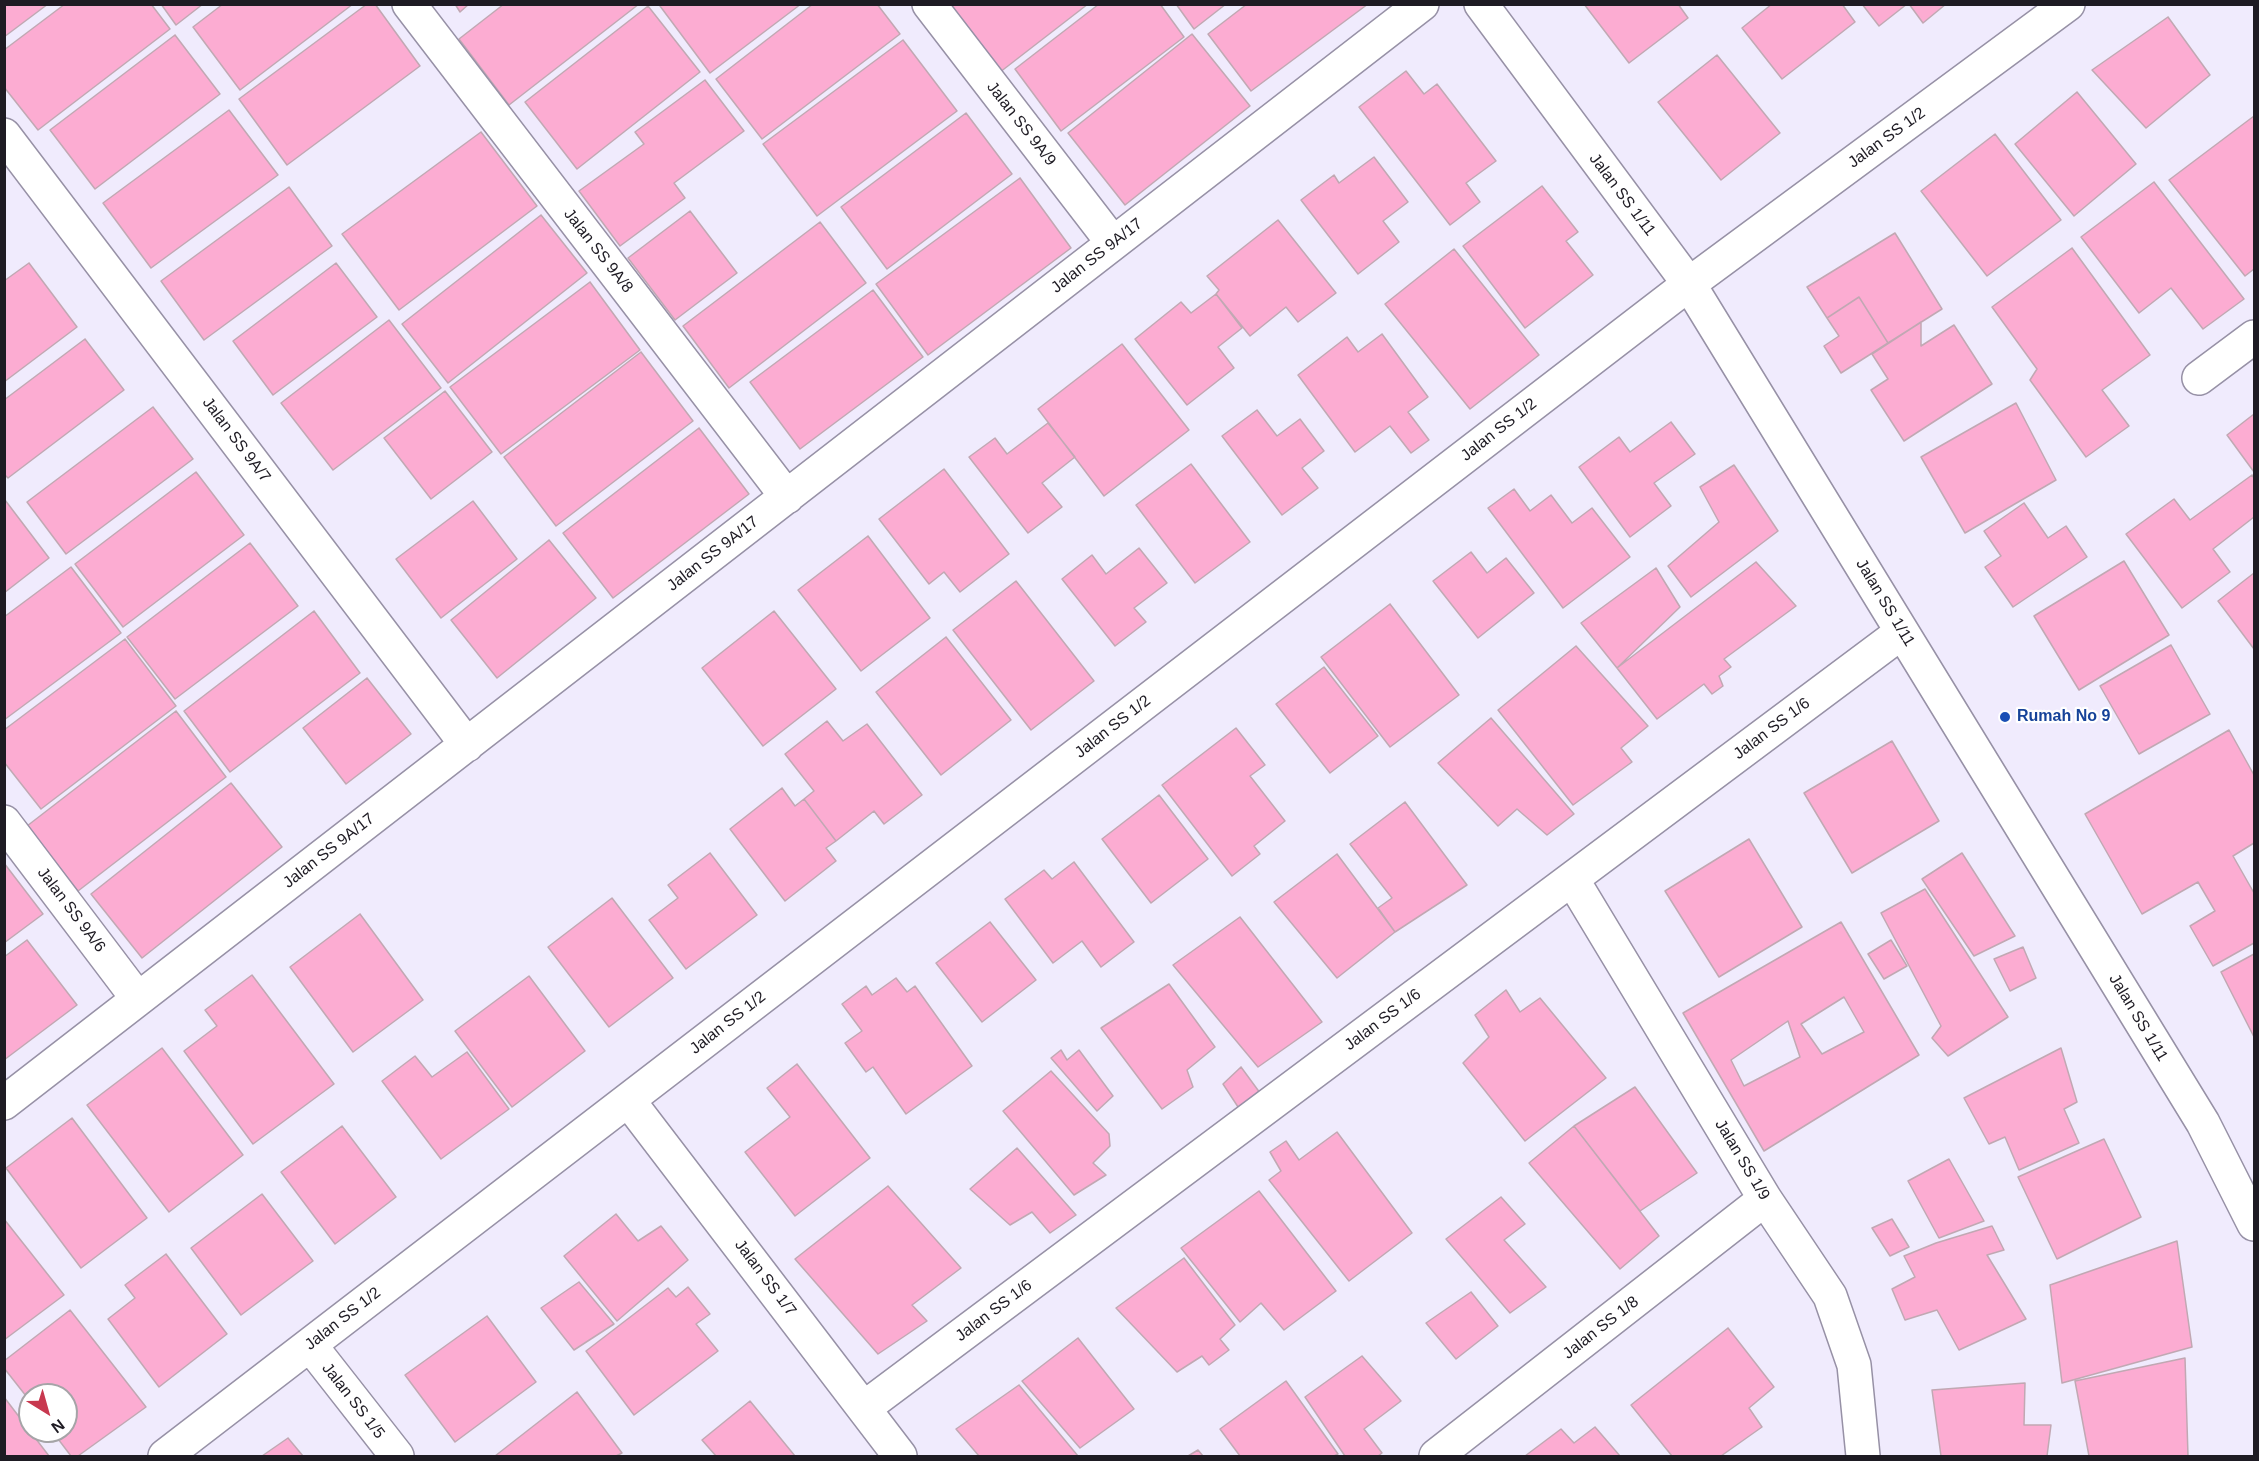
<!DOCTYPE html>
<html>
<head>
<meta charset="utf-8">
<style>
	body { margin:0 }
	#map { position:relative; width:2259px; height:1461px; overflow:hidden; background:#f0ebfd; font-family:Helvetica,sans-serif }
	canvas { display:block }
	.frame { position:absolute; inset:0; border:6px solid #1e1b23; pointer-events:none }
	.north { position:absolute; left:18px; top:1383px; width:60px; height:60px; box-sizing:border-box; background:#fff; border:2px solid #a5a4a7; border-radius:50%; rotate:143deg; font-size:16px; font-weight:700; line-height:24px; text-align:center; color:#1e1b23 }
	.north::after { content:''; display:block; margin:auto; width:21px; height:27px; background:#c8384f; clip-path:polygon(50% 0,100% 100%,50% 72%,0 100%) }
</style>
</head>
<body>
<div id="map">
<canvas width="2259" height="1461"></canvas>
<div class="frame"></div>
<div class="north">N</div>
</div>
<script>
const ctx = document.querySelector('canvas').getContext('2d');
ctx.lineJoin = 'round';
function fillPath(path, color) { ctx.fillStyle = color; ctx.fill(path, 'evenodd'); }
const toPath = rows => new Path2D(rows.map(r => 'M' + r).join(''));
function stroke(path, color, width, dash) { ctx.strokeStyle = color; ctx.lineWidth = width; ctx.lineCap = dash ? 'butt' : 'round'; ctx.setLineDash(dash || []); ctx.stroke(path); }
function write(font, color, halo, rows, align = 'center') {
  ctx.font = font + ' Helvetica,sans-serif'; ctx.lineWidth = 4.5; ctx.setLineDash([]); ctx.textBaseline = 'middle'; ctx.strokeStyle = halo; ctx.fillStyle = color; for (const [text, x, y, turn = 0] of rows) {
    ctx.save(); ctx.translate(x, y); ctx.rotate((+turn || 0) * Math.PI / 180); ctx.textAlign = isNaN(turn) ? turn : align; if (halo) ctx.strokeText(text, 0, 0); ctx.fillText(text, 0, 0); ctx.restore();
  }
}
const building = toPath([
	[4,4,48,4,4,37,4,4],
	[65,4,151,4,170,29,38,130,4,87,4,50,65,4],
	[161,4,203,4,176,25,161,4],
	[223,4,353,4,240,90,193,27,223,4],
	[367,4,375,4,420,66,287,165,239,99,367,4],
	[455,4,469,4,460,12,455,4],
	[504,4,639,4,509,105,459,39,504,4],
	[662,4,801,4,710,73,660,6,662,4],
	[813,4,877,4,900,34,762,139,716,79,813,4],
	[945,4,1088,4,995,76,945,4],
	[1099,4,1160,4,1184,37,1061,131,1015,69,1099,4],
	[1176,4,1226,4,1194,29,1176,4],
	[1247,4,1368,4,1251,91,1208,34,1247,4],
	[1584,4,1678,4,1688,18,1629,63,1584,4],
	[1772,4,1842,4,1855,22,1782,79,1742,28,1772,4],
	[1862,4,1907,4,1879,26,1862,4],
	[1909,4,1946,4,1923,23,1909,4],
	[648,6,700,72,577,169,525,102,648,6],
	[2168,17,2210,75,2146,128,2092,70,2168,17],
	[1192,34,1250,106,1125,205,1068,133,1192,34],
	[175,35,220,94,95,189,50,130,175,35],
	[903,40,957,111,817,216,763,144,903,40],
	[1717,55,1780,133,1721,180,1658,102,1717,55],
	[1406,71,1424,94,1437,84,1496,161,1466,183,1480,202,1450,225,1359,107,1406,71],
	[705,80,744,131,674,183,685,198,620,246,579,191,644,144,635,132,705,80],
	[2077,92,2136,164,2074,216,2015,144,2077,92],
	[229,110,278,175,151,268,103,203,229,110],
	[966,113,1012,174,887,269,841,207,966,113],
	[2254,116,2254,269,2245,276,2169,180,2254,116],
	[481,132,537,206,399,310,342,234,481,132],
	[1995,134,2061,220,1987,276,1921,191,1995,134],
	[1374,157,1408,202,1383,221,1399,242,1358,274,1301,200,1334,175,1339,183,1374,157],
	[1020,178,1071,248,928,355,876,284,1020,178],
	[2154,182,2244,299,2203,329,2171,288,2139,313,2081,237,2154,182],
	[1542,186,1578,232,1566,241,1593,275,1525,328,1463,246,1542,186],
	[289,187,332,246,204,340,161,281,289,187],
	[690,211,737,273,675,320,628,258,690,211],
	[541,215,587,273,448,383,402,324,541,215],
	[1278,220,1336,293,1298,322,1286,307,1250,336,1216,294,1219,290,1207,276,1278,220],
	[820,222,866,283,729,388,683,326,820,222],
	[1895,233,1942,309,1888,343,1859,297,1827,318,1807,287,1895,233],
	[2072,248,2150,355,2102,390,2129,426,2086,457,2030,380,2037,369,1992,307,2072,248],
	[1454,249,1539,355,1470,409,1385,304,1454,249],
	[29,263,77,327,4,382,4,281,29,263],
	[336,263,377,317,273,395,233,341,336,263],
	[590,282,640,350,501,454,450,387,590,282],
	[873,290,923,357,800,449,750,382,873,290],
	[1216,294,1242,328,1218,347,1234,368,1187,405,1135,339,1181,302,1191,313,1216,294],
	[1859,297,1888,343,1841,373,1824,346,1839,336,1827,318,1859,297],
	[389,320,441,388,333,470,281,403,389,320],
	[1921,322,1921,346,1954,325,1992,384,1904,441,1871,390,1888,379,1872,354,1921,322],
	[1382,334,1428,397,1408,412,1429,440,1411,453,1390,426,1355,452,1298,375,1347,337,1358,352,1382,334],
	[85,339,124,390,8,478,4,474,4,400,85,339],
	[1122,344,1189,430,1104,496,1038,409,1122,344],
	[641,352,693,421,556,526,504,457,641,352],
	[445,391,492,452,431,499,384,438,445,391],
	[2016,403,2056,480,1965,533,1921,457,2016,403],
	[153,407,193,459,66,554,27,502,153,407],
	[1257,410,1277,436,1300,419,1324,451,1302,468,1318,488,1282,515,1222,436,1257,410],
	[2254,414,2254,472,2227,435,2254,414],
	[1671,422,1695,454,1654,483,1671,506,1630,537,1579,467,1619,437,1630,452,1671,422],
	[1048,423,1075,457,1042,483,1062,507,1028,533,969,457,995,438,1007,454,1048,423],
	[699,428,749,494,613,598,563,533,699,428],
	[1191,464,1250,542,1195,583,1136,505,1191,464],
	[1734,465,1778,531,1691,597,1668,566,1719,522,1700,487,1734,465],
	[944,469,1009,554,960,592,944,572,929,584,879,519,944,469],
	[196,472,244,535,123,627,75,564,196,472],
	[2252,475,2254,478,2254,517,2213,549,2230,572,2182,608,2126,534,2174,499,2190,520,2252,475],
	[1514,489,1530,511,1551,495,1572,523,1592,508,1630,557,1563,608,1488,508,1514,489],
	[5,500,49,558,4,593,4,501,5,500],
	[473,501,517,559,441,618,396,559,473,501],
	[2024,503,2048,538,2066,526,2087,557,2013,607,1985,567,2001,556,1984,531,2024,503],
	[868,536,930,618,861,671,798,590,868,536],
	[549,540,596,598,497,678,451,620,549,540],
	[250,543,298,606,175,699,127,637,250,543],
	[1139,548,1167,583,1134,608,1146,622,1115,646,1062,579,1092,555,1106,574,1139,548],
	[1471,552,1487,573,1506,558,1534,593,1478,638,1433,581,1471,552],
	[2124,561,2169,635,2079,690,2034,616,2124,561],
	[1756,562,1796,606,1724,659,1731,667,1719,676,1723,686,1712,694,1704,684,1657,719,1617,668,1756,562],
	[71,567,121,633,4,720,4,617,71,567],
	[1656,568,1680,607,1617,668,1581,623,1656,568],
	[2254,573,2254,649,2218,601,2254,573],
	[1016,581,1094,681,1031,730,953,630,1016,581],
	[1390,604,1459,695,1390,747,1321,657,1390,604],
	[314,611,360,673,230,772,184,711,314,611],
	[774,611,836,689,763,746,702,668,774,611],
	[946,637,1011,720,941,775,876,692,946,637],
	[125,639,176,706,41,809,4,762,4,730,125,639],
	[2171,645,2210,714,2139,754,2100,686,2171,645],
	[1576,646,1648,726,1621,748,1632,762,1573,805,1498,710,1576,646],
	[1324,667,1378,736,1330,773,1276,704,1324,667],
	[367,678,411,734,346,784,303,728,367,678],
	[176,711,226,777,78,891,27,826,176,711],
	[1491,718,1574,814,1547,835,1517,809,1498,826,1438,763,1491,718],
	[827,721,843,741,867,724,922,795,884,824,874,811,836,841,804,799,814,791,785,754,827,721],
	[1236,728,1265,765,1250,776,1285,821,1254,846,1260,854,1232,876,1162,785,1236,728],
	[2229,730,2254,775,2254,843,2233,856,2254,893,2254,943,2213,966,2190,926,2215,911,2198,882,2142,914,2085,814,2229,730],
	[1892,741,1939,821,1852,873,1804,793,1892,741],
	[231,783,282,847,142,958,91,894,231,783],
	[782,788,795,806,804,799,836,841,826,848,836,861,785,901,730,829,782,788],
	[1159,795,1208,859,1151,903,1102,839,1159,795],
	[1405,802,1467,885,1395,932,1378,908,1392,898,1350,844,1405,802],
	[1749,839,1802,927,1719,977,1665,891,1749,839],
	[710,853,757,915,686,969,649,920,678,898,668,885,710,853],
	[1962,853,2015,936,1974,956,1922,879,1962,853],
	[1337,854,1395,932,1337,978,1274,902,1337,854],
	[1074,862,1134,942,1101,967,1082,941,1053,963,1005,899,1044,870,1052,879,1074,862],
	[4,863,43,914,4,943,4,863],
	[1925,889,2008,1017,1948,1056,1932,1038,1941,1026,1881,913,1925,889],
	[612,898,673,978,609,1027,548,947,612,898],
	[360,914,423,1000,353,1052,290,967,360,914],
	[1240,917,1322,1022,1258,1067,1173,965,1240,917],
	[990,922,1036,980,982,1022,936,963,990,922],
	[1841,922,1919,1055,1764,1151,1683,1013,1841,922],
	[27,940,77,1005,4,1060,4,957,27,940],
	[1891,940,1907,966,1884,979,1868,954,1891,940],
	[2023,947,2036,978,2010,991,1994,959,2023,947],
	[2254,954,2254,1037,2221,972,2254,954],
	[252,975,334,1084,253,1144,184,1051,217,1026,205,1010,252,975],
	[529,976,585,1051,512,1107,455,1031,529,976],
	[896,978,907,992,915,986,972,1066,906,1114,873,1067,866,1072,845,1043,862,1031,842,1004,866,986,872,995,896,978],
	[1169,984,1215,1047,1187,1070,1193,1087,1162,1109,1101,1028,1169,984],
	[1506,990,1520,1012,1540,998,1606,1078,1525,1141,1463,1063,1489,1037,1475,1015,1506,990],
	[1844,997,1864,1032,1822,1054,1801,1024,1844,997],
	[1788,1021,1800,1057,1744,1086,1731,1060,1788,1021],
	[162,1048,243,1155,169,1212,87,1105,162,1048],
	[2061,1048,2077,1102,2064,1109,2079,1143,2019,1170,2005,1137,1989,1144,1964,1098,2061,1048],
	[1061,1050,1067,1060,1079,1050,1113,1096,1097,1111,1051,1058,1061,1050],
	[467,1052,509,1109,441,1159,382,1081,415,1056,432,1077,467,1052],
	[797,1064,870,1158,795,1216,745,1152,790,1117,767,1088,797,1064],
	[1241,1067,1263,1097,1242,1113,1223,1084,1241,1067],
	[1051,1071,1109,1134,1110,1146,1093,1163,1106,1175,1074,1195,1003,1111,1051,1071],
	[1635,1087,1697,1173,1640,1211,1574,1126,1635,1087],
	[72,1118,147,1218,81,1268,6,1168,72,1118],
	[342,1126,396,1197,335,1244,281,1172,342,1126],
	[1574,1126,1659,1236,1620,1269,1529,1163,1574,1126],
	[1337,1132,1412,1233,1349,1281,1269,1180,1281,1171,1270,1152,1286,1141,1299,1160,1337,1132],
	[2104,1139,2141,1217,2057,1259,2018,1177,2104,1139],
	[1017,1148,1076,1215,1050,1233,1032,1212,1010,1225,970,1189,1017,1148],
	[1949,1159,1984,1221,1939,1238,1908,1181,1949,1159],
	[888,1186,961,1268,912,1305,927,1321,878,1354,795,1259,888,1186],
	[1259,1191,1336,1291,1284,1330,1261,1303,1240,1322,1181,1248,1259,1191],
	[262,1194,313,1261,241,1315,191,1248,262,1194],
	[1501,1197,1525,1224,1504,1240,1546,1287,1510,1313,1446,1239,1501,1197],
	[616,1214,638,1241,661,1226,688,1260,617,1321,564,1256,616,1214],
	[4,1219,64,1295,4,1340,4,1219],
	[1892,1219,1909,1247,1890,1256,1872,1228,1892,1219],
	[1992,1226,2004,1250,1987,1255,2026,1319,1959,1350,1937,1310,1905,1320,1892,1289,1915,1277,1904,1256,1936,1243,1992,1226],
	[2177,1241,2192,1347,2062,1383,2050,1285,2177,1241],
	[166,1254,227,1334,159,1387,108,1319,135,1298,125,1285,166,1254],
	[1184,1258,1235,1325,1220,1339,1229,1350,1209,1365,1202,1356,1177,1372,1116,1308,1184,1258],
	[579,1282,614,1324,574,1350,541,1308,579,1282],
	[688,1287,710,1314,696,1324,718,1351,634,1415,586,1351,668,1288,676,1297,688,1287],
	[1471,1292,1498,1326,1456,1359,1426,1323,1471,1292],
	[70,1310,146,1407,78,1456,71,1456,52,1431,66,1431,66,1395,30,1395,30,1401,4,1368,4,1361,70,1310],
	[487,1316,536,1382,455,1442,405,1375,487,1316],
	[1728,1328,1774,1387,1749,1408,1762,1427,1721,1456,1672,1456,1631,1405,1728,1328],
	[1078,1338,1134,1409,1080,1448,1022,1381,1078,1338],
	[1362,1356,1401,1401,1364,1429,1382,1453,1378,1456,1345,1456,1305,1397,1362,1356],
	[2185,1358,2188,1456,2089,1456,2075,1381,2185,1358],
	[1286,1381,1338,1454,1334,1456,1240,1456,1220,1429,1286,1381],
	[2025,1383,2024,1425,2051,1425,2047,1456,1941,1456,1932,1390,2025,1383],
	[1019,1385,1078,1456,979,1456,956,1429,1019,1385],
	[577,1392,622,1453,616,1456,495,1456,577,1392],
	[4,1397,49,1456,4,1456,4,1397],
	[750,1401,795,1456,716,1456,702,1440,750,1401],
	[1595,1427,1620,1456,1525,1456,1561,1429,1574,1443,1595,1427],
	[288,1438,303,1456,262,1456,288,1438],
	[1198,1450,1203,1456,1188,1456,1198,1450]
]);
const minor = toPath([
	[409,4,787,497],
	[929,4,1113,243],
	[1481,4,1689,284,2203,1123,2254,1224],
	[4,135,467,745],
	[2199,378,2254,337],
	[4,822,138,999],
	[1572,879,1765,1199,1830,1296,1854,1365,1863,1456],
	[628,1100,900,1456],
	[4,1103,1422,4],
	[310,1345,397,1456],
	[864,1408,1902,632],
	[165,1456,1689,284,2068,4],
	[1436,1456,1765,1199]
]);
const markers = [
	[2005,717,6,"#1a4fb4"]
];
const streetNames = [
	["Jalan SS 9A/9",1021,124,52],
	["Jalan SS 1/2",1887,138,-36],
	["Jalan SS 1/11",1622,195,53],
	["Jalan SS 9A/8",598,251,52],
	["Jalan SS 9A/17",1097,256,-38],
	["Jalan SS 1/2",1499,430,-38],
	["Jalan SS 9A/7",236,440,53],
	["Jalan SS 9A/17",713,554,-38],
	["Jalan SS 1/11",1885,603,59],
	["Jalan SS 1/2",1113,727,-38],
	["Jalan SS 1/6",1772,729,-37],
	["Jalan SS 9A/17",329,851,-38],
	["Jalan SS 9A/6",71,910,53],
	["Jalan SS 1/11",2138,1018,59],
	["Jalan SS 1/6",1383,1020,-37],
	["Jalan SS 1/2",728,1023,-38],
	["Jalan SS 1/9",1742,1160,59],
	["Jalan SS 1/7",765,1278,53],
	["Jalan SS 1/6",994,1311,-37],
	["Jalan SS 1/2",343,1319,-38],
	["Jalan SS 1/8",1601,1328,-38],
	["Jalan SS 1/5",353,1401,52]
];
const transitNames = [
	["Rumah No 9",2017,717]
];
fillPath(building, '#fcacd2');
stroke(building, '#c1a8b3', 1.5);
stroke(minor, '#9791a6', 36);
stroke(minor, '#fff', 33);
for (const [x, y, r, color] of markers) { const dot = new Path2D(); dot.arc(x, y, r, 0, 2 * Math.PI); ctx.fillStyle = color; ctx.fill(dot); stroke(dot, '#fff', 2); }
write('16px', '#1e1b23', '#fff', streetNames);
write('bold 16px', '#164399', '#fff', transitNames, 'left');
</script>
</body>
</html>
